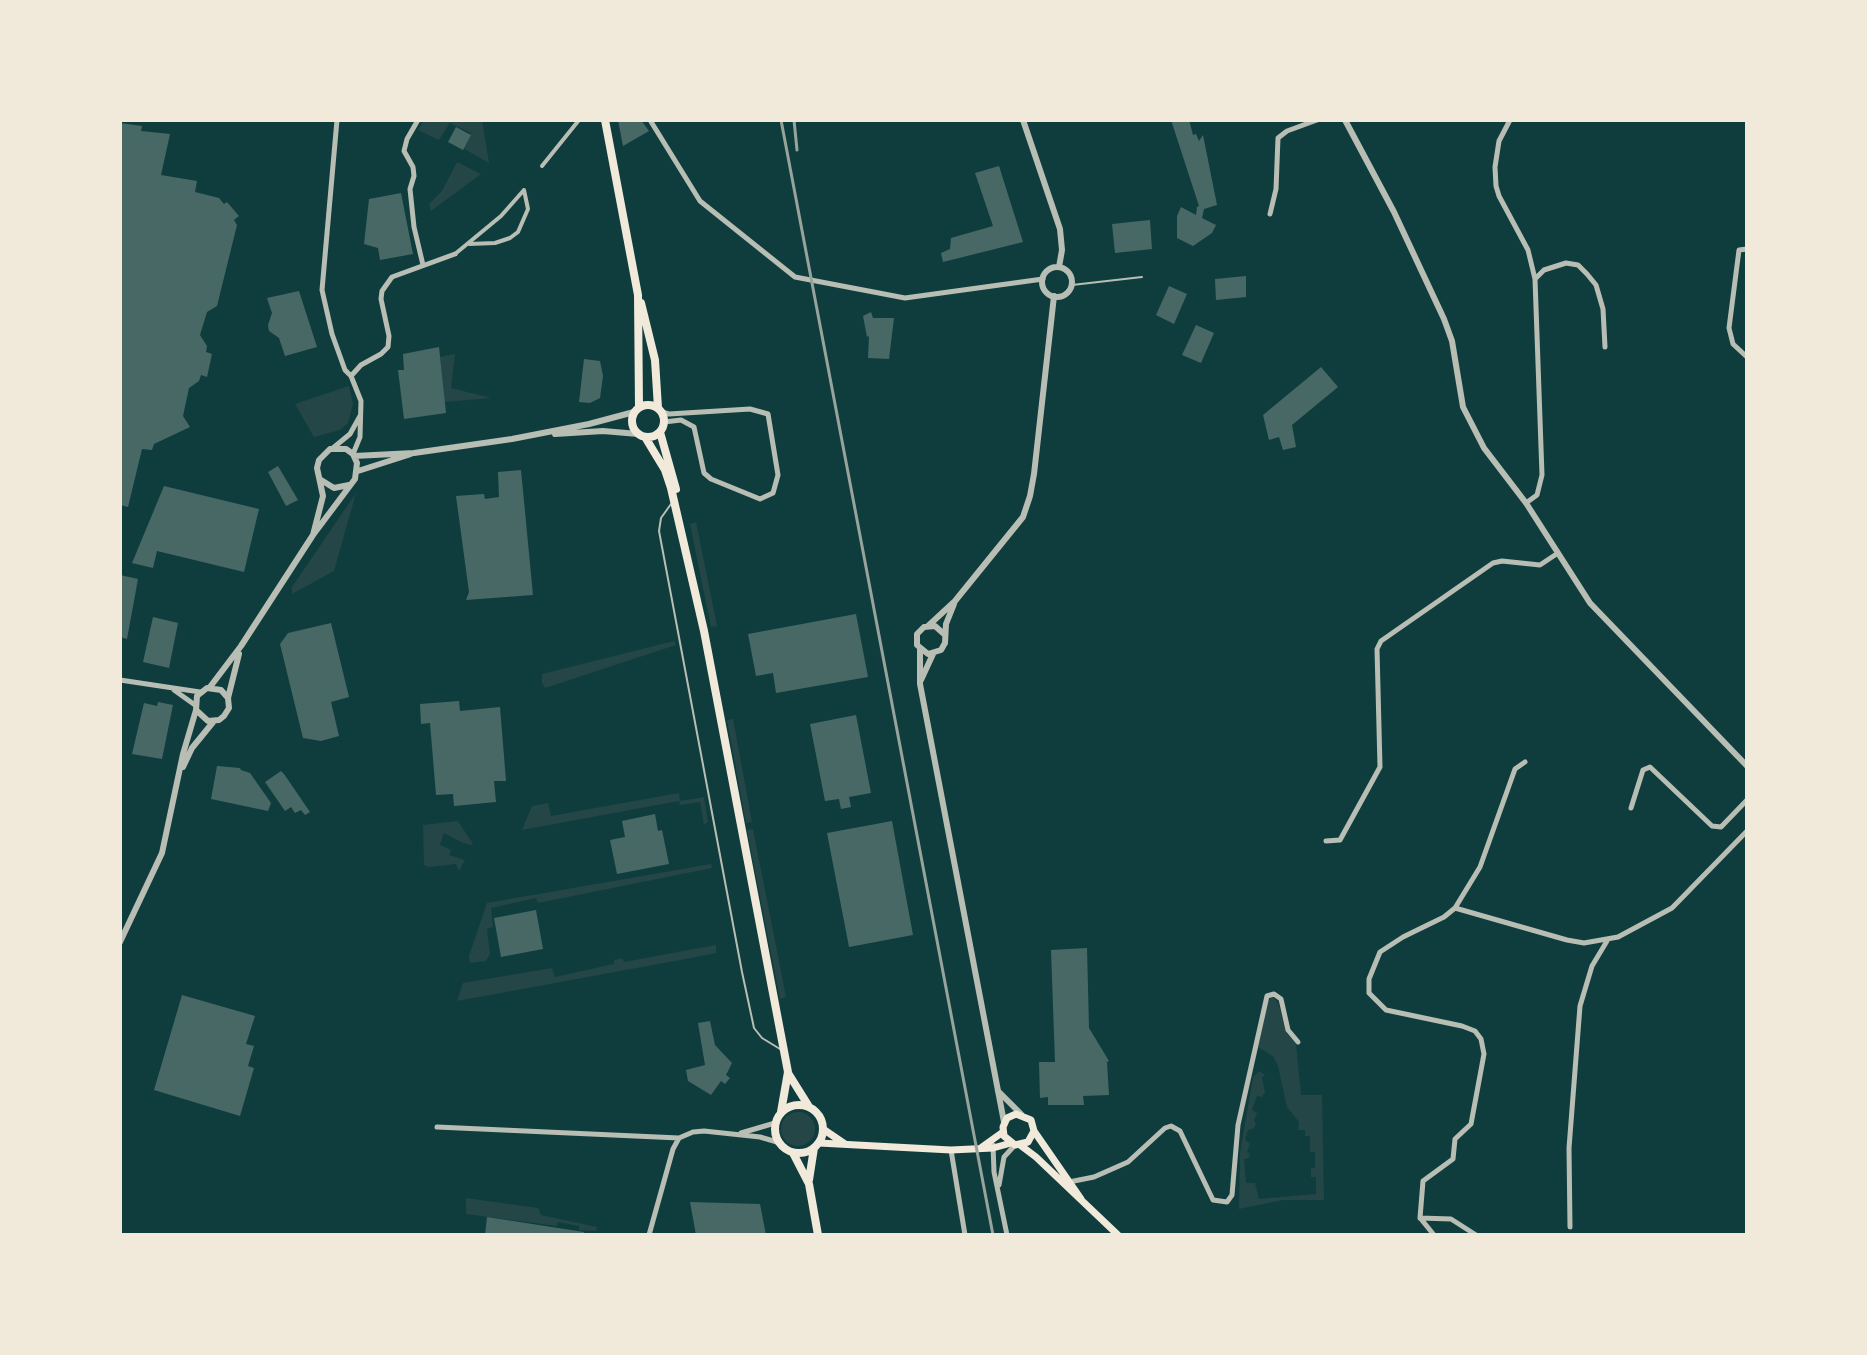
<!DOCTYPE html>
<html>
<head>
<meta charset="utf-8">
<style>
	body { margin:0 }
	#map { position:relative; width:1867px; height:1355px; overflow:hidden; background:#0f3d3e; font-family:Rubik,sans-serif }
	canvas { display:block }
	.frame { position:absolute; inset:0; border:122px solid #f1e9da; pointer-events:none }
</style>
</head>
<body>
<div id="map">
<canvas width="1867" height="1355"></canvas>
<div class="frame"></div>
</div>
<script>
const ctx = document.querySelector('canvas').getContext('2d');
ctx.lineJoin = 'round';
function fillPath(path, color) { ctx.fillStyle = color; ctx.fill(path, 'evenodd'); }
const toPath = rows => new Path2D(rows.map(r => 'M' + r).join(''));
function stroke(path, color, width, dash) { ctx.strokeStyle = color; ctx.lineWidth = width; ctx.lineCap = dash ? 'butt' : 'round'; ctx.setLineDash(dash || []); ctx.stroke(path); }
const green = toPath([
	[424,120,482,120,489,163,461,147,471,133,450,123,439,140,418,130],
	[457,162,481,174,431,211,429,204,442,191],
	[455,354,451,388,491,398,444,402,440,357],
	[349,386,353,404,348,423,340,430,314,437,295,404],
	[356,493,334,571,292,594,292,587],
	[696,522,717,626,711,627,690,524],
	[674,641,676,645,545,688,542,683,542,674],
	[733,719,752,822,746,823,727,720],
	[679,793,680,801,704,797,708,822,704,825,700,802,680,805,679,801,522,830,532,806,548,803,551,816],
	[458,821,473,844,471,845,461,842,444,833,440,845,451,850,449,855,465,860,459,871,456,864,429,867,424,865,423,825],
	[753,829,786,997,780,999,747,830],
	[711,864,712,868,538,903,536,898,491,908,493,927,487,929,490,954,486,961,470,963,469,956,487,903],
	[716,945,716,953,691,958,457,1001,463,983,552,968,555,977,614,964,614,960,622,958,624,962],
	[1273,997,1278,1003,1287,1034,1296,1043,1301,1095,1322,1095,1324,1200,1283,1200,1239,1209,1240,1153,1253,1077,1259,1071,1265,1075,1262,1078,1265,1092,1262,1097,1257,1096,1253,1107,1252,1110,1257,1113,1254,1121,1256,1123,1254,1128,1248,1130,1245,1139,1250,1144,1247,1152,1250,1153,1249,1158,1244,1159,1246,1183,1255,1183,1259,1199,1316,1194,1316,1177,1311,1177,1311,1168,1315,1168,1315,1152,1310,1152,1310,1136,1305,1136,1305,1130,1298,1130,1299,1122,1287,1107,1278,1066,1273,1056,1258,1047,1267,1001],
	'781 1129a17 17 0 1 1 34 0a17 17 0 1 1-34 0Z',
	[466,1198,538,1208,541,1215,597,1227,596,1231,579,1230,579,1226,558,1222,557,1226,466,1214]
]);
const building = toPath([
	[618,120,641,120,649,131,623,146],
	[1171,120,1189,120,1193,135,1196,134,1199,141,1203,135,1217,205,1204,209,1202,218,1216,225,1212,233,1193,246,1177,238,1177,216,1181,207,1196,215,1197,207,1199,206],
	[120,123,142,126,141,131,170,134,161,175,197,181,195,192,219,198,224,204,227,202,239,216,234,220,237,225,217,306,207,312,200,335,207,346,206,352,212,354,207,377,201,375,199,381,189,388,183,416,190,427,154,444,152,450,142,449,128,507,120,505],
	[456,127,471,135,463,150,448,142],
	[999,166,1023,242,943,262,941,253,950,249,951,238,993,226,975,173],
	[401,193,413,254,380,260,378,248,364,244,369,199],
	[1150,220,1152,249,1115,253,1112,224],
	[1246,276,1246,297,1216,300,1215,279],
	[1169,286,1187,294,1174,324,1156,315],
	[299,291,317,347,285,356,279,338,269,331,268,325,272,313,267,298],
	[871,312,873,318,894,318,889,359,868,358,869,336,867,337,863,316],
	[1196,325,1214,333,1201,363,1182,355],
	[439,347,446,413,404,419,398,370,404,370,403,354],
	[584,359,600,361,603,376,600,398,590,403,579,402],
	[1321,367,1338,387,1292,425,1296,447,1283,450,1279,437,1269,440,1263,415],
	[278,466,298,500,286,506,268,472],
	[521,470,533,595,466,600,469,592,456,496,484,494,485,499,499,497,498,472],
	[164,486,259,509,244,572,157,551,153,568,132,563],
	[120,575,138,579,127,639,120,637],
	[856,614,868,677,776,693,773,673,756,676,748,634],
	[153,617,178,623,169,668,143,662],
	[331,623,349,697,331,702,339,736,321,741,303,738,280,644,288,633],
	[459,701,460,711,500,707,506,781,494,781,496,802,454,806,453,794,436,795,430,723,421,724,420,704],
	[158,702,173,705,162,759,132,754,144,703,157,706],
	[856,715,871,793,849,797,851,807,841,809,839,799,825,801,810,724],
	[217,766,240,768,241,770,250,773,271,803,268,811,211,799],
	[281,771,284,774,310,812,305,815,301,810,295,813,291,807,285,811,265,782],
	[655,814,658,831,662,830,669,864,617,874,610,840,625,837,622,821],
	[892,821,913,935,849,947,827,833],
	[536,910,543,949,501,957,494,918],
	[1087,948,1089,1028,1109,1061,1107,1062,1109,1095,1083,1096,1084,1105,1048,1105,1048,1097,1040,1098,1039,1062,1055,1062,1051,950],
	[182,995,255,1016,246,1044,254,1046,248,1066,254,1068,240,1116,154,1090],
	[710,1021,715,1045,732,1063,726,1075,730,1078,725,1084,721,1081,711,1095,688,1081,686,1070,705,1065,698,1023],
	[690,1202,760,1204,766,1235,696,1235],
	[487,1217,584,1232,585,1235,485,1235]
]);
const service = toPath([
	[1072,285,1142,277],
	[671,504,661,518,659,531,742,972,754,1028,762,1038,780,1049]
]);
const pedestrian = toPath([
	[542,166,579,120],
	[469,244,495,243,510,238,518,232,528,209,524,190],
	[455,254,501,216,524,190]
]);
const minor = toPath([
	[337,120,322,290,332,334,345,370,351,376,361,401,360,437,353,454],
	[418,120,407,139,404,151,413,167,414,176,410,189,414,227,423,265],
	[650,120,700,201,795,277,905,298,1043,279],
	[1510,120,1499,141,1495,167,1496,186,1499,196,1528,250,1535,279,1542,475,1537,495,1526,503],
	[1270,214,1276,189,1278,138,1287,131,1317,120],
	[1747,249,1739,250,1729,328,1733,344,1747,357],
	[1536,278,1544,270,1566,263,1578,265,1587,274,1596,285,1603,309,1605,347],
	[351,376,361,365,381,354,388,347,389,336,381,299,382,291,392,277,455,254],
	[662,412,669,414,750,409,768,414,778,475,773,493,760,499,711,479,704,473,694,427,681,420,664,422],
	[333,448,350,434,360,416],
	[120,680,200,692],
	[174,690,195,705],
	[1631,808,1643,770,1650,767,1712,826,1721,827,1747,800],
	[1326,841,1340,840,1380,767,1377,649,1381,641,1493,563,1502,561,1540,565,1558,553],
	[1455,908,1567,940,1584,943,1618,937,1672,908,1747,831],
	[437,1127,679,1138],
	[741,1133,775,1123],
	[993,1145,994,1172,1007,1235],
	[951,1150,965,1235],
	[1069,1182,1094,1177,1128,1162,1165,1128,1171,1126,1180,1131,1213,1200,1227,1202,1232,1195,1238,1125,1267,996,1274,994,1281,999,1288,1030,1298,1042],
	[999,1185,1004,1157,1015,1145],
	[1420,1218,1423,1181,1453,1159,1455,1139,1471,1124,1484,1054,1481,1039,1475,1031,1462,1026,1386,1010,1369,993,1369,979,1380,952,1403,937,1444,917,1455,908,1480,867,1515,769,1525,762],
	[1420,1218,1451,1219,1476,1235],
	[1421,1219,1434,1235],
	[1570,1227,1569,1148,1580,1006,1592,966,1607,941],
	[649,1235,673,1149,679,1138,693,1132,704,1131,760,1137,777,1142]
]);
const tertiary = toPath([
	[1023,120,1060,229,1062,250,1059,267],
	[1345,120,1394,212,1444,319,1452,341,1463,407,1484,448,1526,503,1590,603,1747,766],
	'1042 282a15 15 0 1 1 30 0a15 15 0 1 1-30 0Z',
	[555,434,603,431,638,434],
	[354,456,414,453,512,439,589,424,634,412],
	[358,471,411,454],
	[321,480,334,488,349,485],
	[928,626,955,601,1023,517,1030,496,1034,474,1054,296],
	[944,634,935,626,924,627,917,634,917,645,928,654,941,650,945,643,946,624,954,604],
	[920,650,920,684,1004,1122],
	[921,680,933,654],
	[210,687,241,646,313,535,355,479,357,463,353,454,346,449,330,449,319,460,317,468,323,496,313,535],
	[228,698,221,690,207,688,197,696,196,710,208,721,219,720,224,716,229,708,228,698,239,654],
	[183,767,192,748,214,721],
	[120,942,162,853,183,754,196,710],
	[998,1091,1021,1114]
]);
const secondary = toPath([
	[823,1129,845,1144],
	[1034,1131,1028,1142,1015,1145,1004,1136,1003,1127,1007,1118,1016,1114,1031,1120,1034,1131,1081,1199],
	[819,1143,951,1150,993,1148,1011,1143],
	[1020,1145,1036,1157,1118,1235],
	[982,1147,1003,1132]
]);
const primary = toPath([
	[605,120,638,295,639,407],
	[641,303,655,360,658,408],
	'632 421a16 16 0 1 1 32 0a16 16 0 1 1-32 0Z',
	[660,432,676,489],
	[645,437,665,470,671,488,704,631,788,1072,781,1112],
	[788,1073,808,1105],
	'775 1129a24 24 0 1 1 48 0a24 24 0 1 1-48 0Z',
	[793,1153,809,1184,818,1235],
	[809,1180,814,1148]
]);
const rail = toPath([
	[781,120,993,1235],
	[794,120,797,150]
]);
fillPath(green, '#244646');
fillPath(building, '#486865');
stroke(service, '#b8beb3', 2);
stroke(pedestrian, '#b8beb3', 4);
stroke(minor, '#b8beb3', 5);
stroke(tertiary, '#b8beb3', 6);
stroke(secondary, '#f1e9da', 7);
stroke(primary, '#f1e9da', 8);
stroke(rail, '#97a49c', 3);
</script>
</body>
</html>
